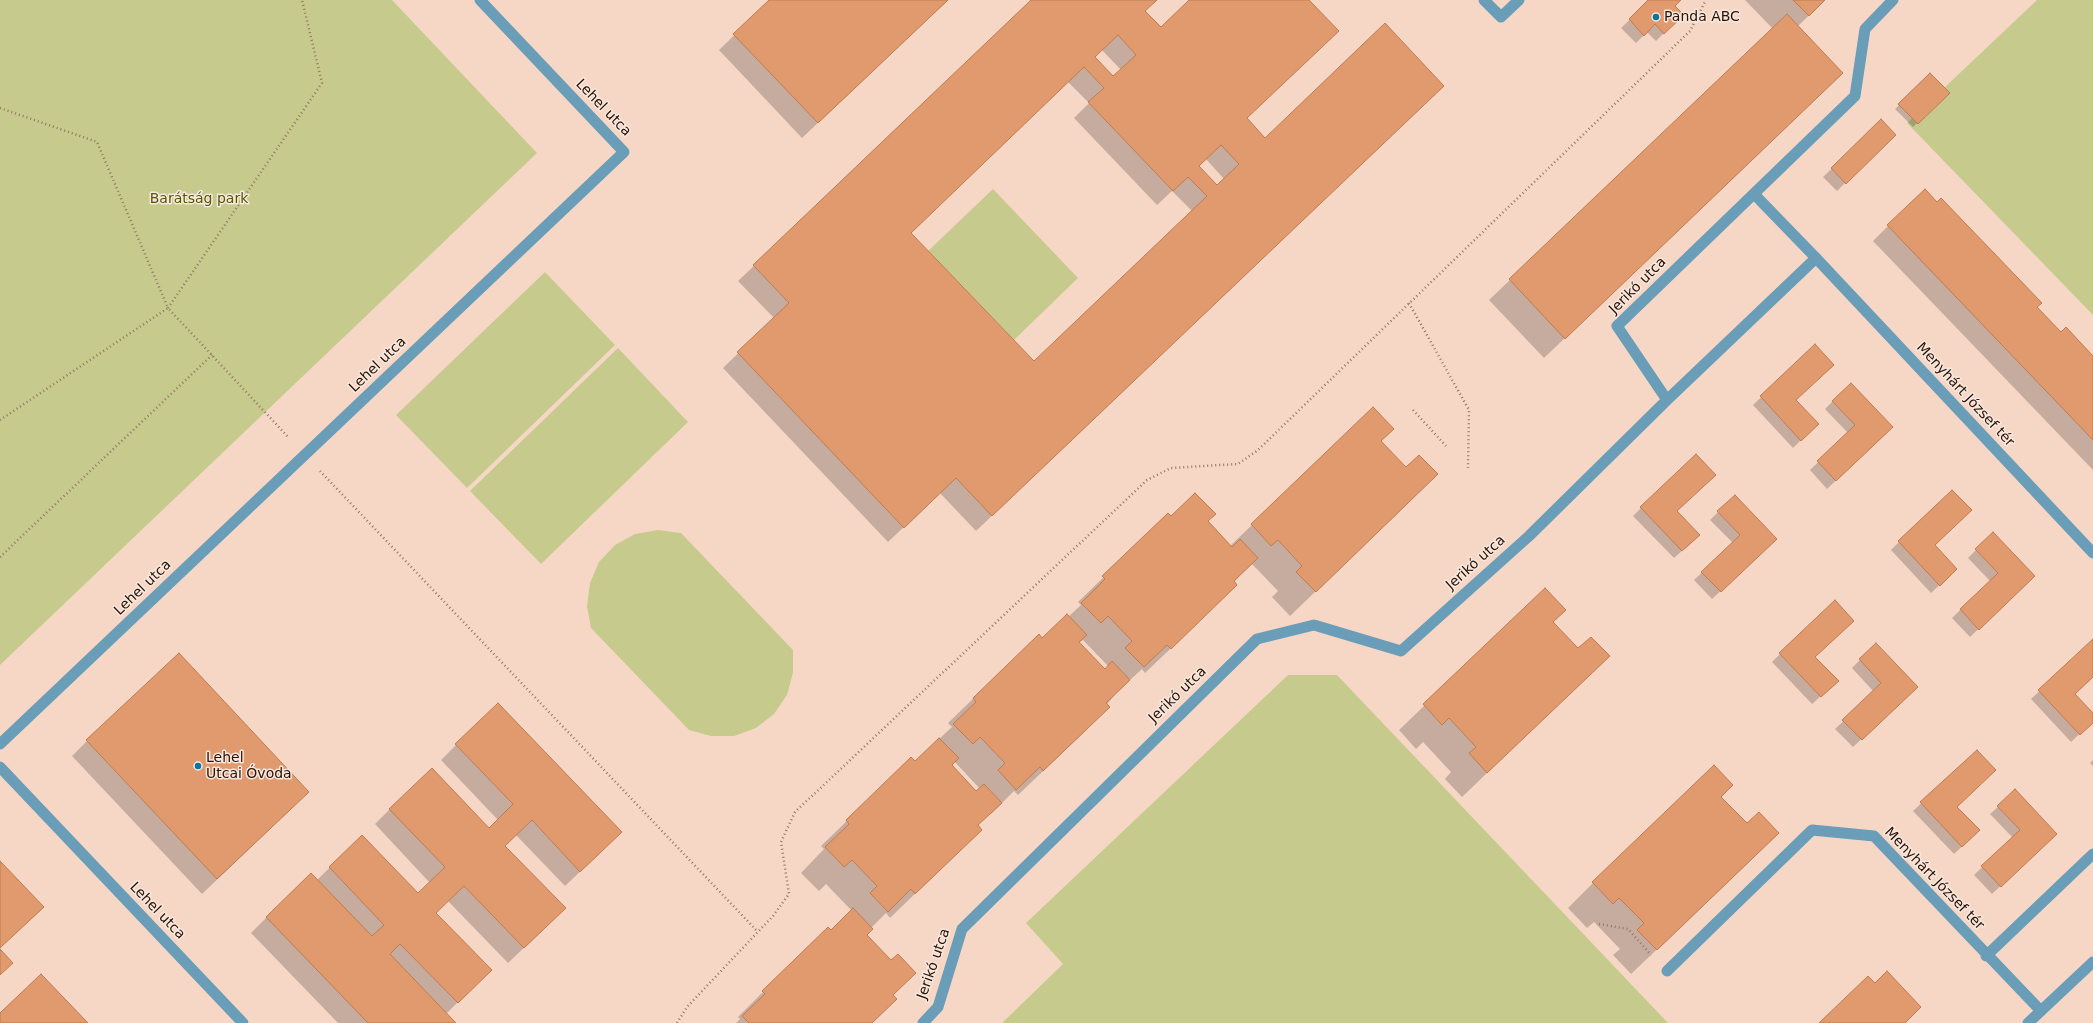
<!DOCTYPE html>
<html>
<head>
<meta charset="utf-8">
<style>
	body { margin:0 }
	canvas { display:block; background:#f6d7c6 }
</style>
</head>
<body>
<canvas width="2093" height="1023"></canvas>
<script>
const ctx = document.querySelector('canvas').getContext('2d');
ctx.lineJoin = 'round';
function fillPath(path, color) { ctx.fillStyle = color; ctx.fill(path, 'evenodd'); }
const toPath = rows => new Path2D(rows.map(r => 'M' + r).join(''));
function stroke(path, color, width, dash) { ctx.strokeStyle = color; ctx.lineWidth = width; ctx.lineCap = dash ? 'butt' : 'round'; ctx.setLineDash(dash || []); ctx.stroke(path); }
function write(font, color, halo, rows, align = 'center') {
  ctx.font = font + ' "DejaVu Sans",sans-serif'; ctx.lineWidth = 3; ctx.setLineDash([]); ctx.textBaseline = 'middle'; ctx.strokeStyle = halo; ctx.fillStyle = color; for (const [text, x, y, turn = 0] of rows) {
    ctx.save(); ctx.translate(x, y); ctx.rotate((+turn || 0) * Math.PI / 180); ctx.textAlign = isNaN(turn) ? turn : align; if (halo) ctx.strokeText(text, 0, 0); ctx.fillText(text, 0, 0); ctx.restore();
  }
}
const green = toPath([
	[0,0,392,0,537,153,0,665],
	[2037,0,2093,0,2093,315,1907,123],
	[993,189,1078,278,1014,340,928,251],
	[545,272,615,345,467,488,396,415],
	[618,348,688,422,541,564,470,491],
	[658,530,681,533,793,650,793,673,787,695,774,714,756,728,734,736,711,736,689,730,591,628,587,606,590,583,599,562,615,545,635,534],
	[1288,675,1337,675,1668,1023,1002,1023,1063,964,1026,923]
]);
const shadow = toPath([
	[771,0,948,0,802,138,719,50],
	[1033,0,1156,0,1144,11,1160,29,1191,0,1308,0,1246,118,1265,139,1427,101,976,531,940,493,888,542,723,368,774,318,738,281],
	[1102,50,1121,70,1113,78,1094,57],
	[1068,82,1089,103,1074,118,1157,205,1172,191,1192,211,1034,362,910,233],
	[1206,159,1224,179,1217,186,1198,167],
	[1650,0,1679,0,1673,6,1682,15,1656,41,1647,32,1636,43,1621,28],
	[1745,0,1825,0,1798,26,1821,94,1544,358,1489,300,1773,29],
	[1930,74,1948,93,1913,127,1895,109],
	[1881,121,1894,135,1837,191,1823,177],
	[1888,226,2036,307,2061,333,2093,357,2093,470,1873,241],
	[1814,346,1795,400,1809,432,1793,448,1753,405],
	[1833,401,1884,435,1827,489,1810,470,1848,433,1825,409],
	[1373,409,1380,441,1412,499,1290,616,1272,597,1278,591,1252,564,1245,569,1211,610,1145,673,1142,669,1118,691,1084,732,1018,795,1014,791,991,814,990,813,977,826,956,854,890,918,886,913,871,928,865,935,892,996,871,1023,736,1023,740,1019,738,1017,763,992,828,928,831,931,852,911,826,884,819,891,801,873,824,849,821,846,911,759,915,762,938,740,952,727,948,723,1039,635,1042,639,1068,617,1081,605,1078,602,1168,515,1171,518,1207,521,1230,546],
	[1083,640,1108,666,1105,670,1079,643],
	[954,761,980,789,976,792,950,765],
	[1641,508,1676,511,1691,543,1674,558,1633,516],
	[1718,512,1768,547,1712,599,1694,580,1733,543,1710,520],
	[1899,542,1948,577,1931,593,1891,550],
	[1976,550,2026,584,1970,637,1952,618,1990,581,1968,558],
	[1545,590,1552,622,1583,681,1462,797,1445,779,1451,772,1423,742,1416,749,1399,730],
	[2093,640,2093,676,2074,694,2093,715,2093,721,2071,742,2031,699],
	[1876,644,1908,695,1853,747,1835,729,1874,692,1852,668],
	[1780,654,1814,657,1829,689,1812,704,1772,662],
	[87,741,293,807,202,894,72,756],
	[456,745,605,848,565,886,516,835,504,846,549,924,508,963,448,901,435,913,475,985,446,1014,455,1023,338,1023,251,933,267,917,317,880,362,836,418,894,430,883,375,824,390,809,489,829,498,820,441,760],
	[1977,751,1956,807,1971,838,1954,854,1913,811],
	[2093,760,2093,766,2090,763],
	[1720,797,1753,858,1631,974,1613,955,1620,949,1594,922,1587,928,1568,908,1593,883],
	[1998,807,2048,842,1992,894,1974,875,2013,838,1990,814]
]);
const building = toPath([
	[769,0,948,0,818,123,733,34,769,0],
	[1031,0,1157,0,1145,11,1161,27,1189,0,1309,0,1339,31,1247,118,1265,138,1385,23,1444,86,992,516,956,478,904,528,737,352,789,303,753,265,1031,0],
	[1118,35,1136,55,1113,76,1095,57,1118,35],
	[1084,67,1104,88,1088,102,1173,191,1188,177,1207,196,1034,361,911,233,1084,67],
	[1221,145,1239,164,1217,185,1199,166,1221,145],
	[1648,0,1681,0,1675,6,1684,15,1664,34,1655,24,1644,36,1629,19,1648,0],
	[1793,0,1825,0,1809,16,1793,0],
	[1787,14,1843,73,1565,339,1509,279,1787,14],
	[1930,73,1950,93,1918,124,1898,104,1930,73],
	[1881,119,1896,135,1846,184,1831,168,1881,119],
	[1925,189,1937,202,1941,198,2042,303,2037,307,2061,332,2066,327,2093,356,2093,440,1887,225,1925,189],
	[1815,344,1834,365,1796,400,1819,424,1801,441,1760,396,1815,344],
	[1851,383,1893,427,1836,481,1817,461,1855,425,1832,401,1851,383],
	[1373,407,1394,429,1381,441,1406,467,1419,455,1438,474,1316,592,1296,572,1302,566,1278,540,1271,546,1251,524,1373,407],
	[1696,454,1716,475,1677,511,1700,535,1682,551,1640,507,1696,454],
	[1952,490,1972,510,1935,545,1957,569,1940,586,1898,541,1952,490],
	[1195,493,1216,514,1208,521,1232,547,1240,539,1258,558,1234,581,1237,585,1171,649,1167,645,1144,667,1125,648,1132,641,1108,616,1101,623,1081,603,1105,579,1102,576,1168,513,1171,516,1195,493],
	[1735,495,1777,539,1721,592,1701,572,1740,535,1717,511,1735,495],
	[1993,532,2035,576,1979,630,1960,609,1998,573,1975,549,1993,532],
	[1545,588,1566,610,1553,622,1578,648,1591,637,1610,656,1487,773,1469,753,1476,747,1449,718,1442,725,1423,704,1545,588],
	[1835,600,1854,621,1815,657,1839,681,1821,697,1779,653,1835,600],
	[1067,614,1087,635,1079,642,1105,669,1112,661,1130,680,1106,703,1110,707,1043,771,1040,767,1016,790,998,770,1005,763,980,737,973,744,953,724,976,702,973,698,1039,634,1042,638,1067,614],
	[2093,639,2093,677,2075,694,2093,713,2093,723,2080,735,2038,690,2093,639],
	[1876,643,1918,687,1862,740,1842,720,1881,683,1859,659,1876,643],
	[179,653,309,792,217,879,86,740,179,653],
	[498,703,622,832,580,872,532,820,505,846,566,908,524,948,464,886,436,913,492,970,458,1003,400,944,390,954,456,1023,368,1023,266,917,311,873,372,936,384,925,329,867,362,835,418,893,445,867,389,809,432,768,489,828,513,804,455,744,498,703],
	[939,738,959,758,952,765,976,791,984,784,1002,803,978,825,982,830,915,894,911,889,888,912,870,893,877,886,852,860,844,867,825,847,849,824,846,820,911,757,915,761,939,738],
	[1977,750,1996,770,1957,807,1980,830,1962,847,1920,802,1977,750],
	[1714,765,1733,785,1721,797,1747,823,1759,812,1779,833,1657,950,1637,930,1644,923,1619,898,1613,904,1592,882,1714,765],
	[2015,789,2057,834,2001,887,1981,866,2020,830,1997,806,2015,789],
	[0,861,44,907,0,948,0,861],
	[853,908,873,929,867,935,891,960,898,954,916,973,893,995,897,999,872,1023,749,1023,742,1016,765,994,762,991,828,927,831,930,853,908],
	[0,949,13,963,0,975,0,949],
	[1887,971,1921,1007,1905,1023,1819,1023,1868,976,1875,983,1887,971],
	[41,974,88,1023,0,1023,0,1013,41,974]
]);
const path = toPath([
	[0,108,97,142,168,308],
	[1409,303,1469,410,1468,468],
	[168,308,322,83,302,0],
	[1413,410,1446,446],
	[0,420,168,308,289,438],
	[320,471,758,932],
	[0,557,212,355],
	[1599,924,1628,929,1651,955],
	[677,1023,687,1007,773,916,789,894,781,842,795,812,1147,480,1171,468,1238,464,1258,450,1690,31,1706,0]
]);
const service = toPath([
	[1484,0,1501,17,1519,0],
	[1667,400,1816,258,1754,194],
	[0,767,243,1023],
	[1986,956,2093,854],
	[1667,971,1812,830,1874,836,2041,1011],
	[923,1023,938,1007,962,929,1257,639,1314,625,1401,651,1529,536,1667,400,1617,326,1855,96,1865,29,1893,0],
	[2028,1023,2093,962]
]);
const minor = toPath([
	[1816,258,2093,553],
	[0,744,624,152,480,0]
]);
const markers = [
	[1656,17,4,"#0577a1"],
	[198,766,4,"#0577a1"]
];
const poiNames = [
	["Panda ABC",1664,17],
	["Lehel",206,758],
	["Utcai Óvoda",206,774]
];
const streetNames = [
	["Lehel utca",603,108,46],
	["Jerikó utca",1638,286,-45],
	["Lehel utca",378,365,-44],
	["Menyhárt József tér",1965,395,47],
	["Jerikó utca",1476,563,-42],
	["Lehel utca",143,588,-44],
	["Jerikó utca",1178,695,-44],
	["Menyhárt József tér",1934,879,46],
	["Lehel utca",157,911,46],
	["Jerikó utca",934,964,-71]
];
const parkNames = [
	["Barátság park",199,199]
];
fillPath(green, '#c6cb8d');
fillPath(shadow, '#0003');
fillPath(building, '#e19a6e');
stroke(building, '#bf7b50', 1);
stroke(path, '#917564', 2.5, [1, 3]);
stroke(service, '#6a9db8', 11);
stroke(minor, '#6a9db8', 11);
for (const [x, y, r, color] of markers) { const dot = new Path2D(); dot.arc(x, y, r, 0, 2 * Math.PI); ctx.fillStyle = color; ctx.fill(dot); stroke(dot, '#f7e8df', 1.5); }
write('14px', '#2b1101', '#f7e8df', poiNames, 'left');
write('14px', '#2b1101', '#f7e8df', streetNames);
write('14px', '#545704', '#f7e8df', parkNames);
</script>
</body>
</html>
